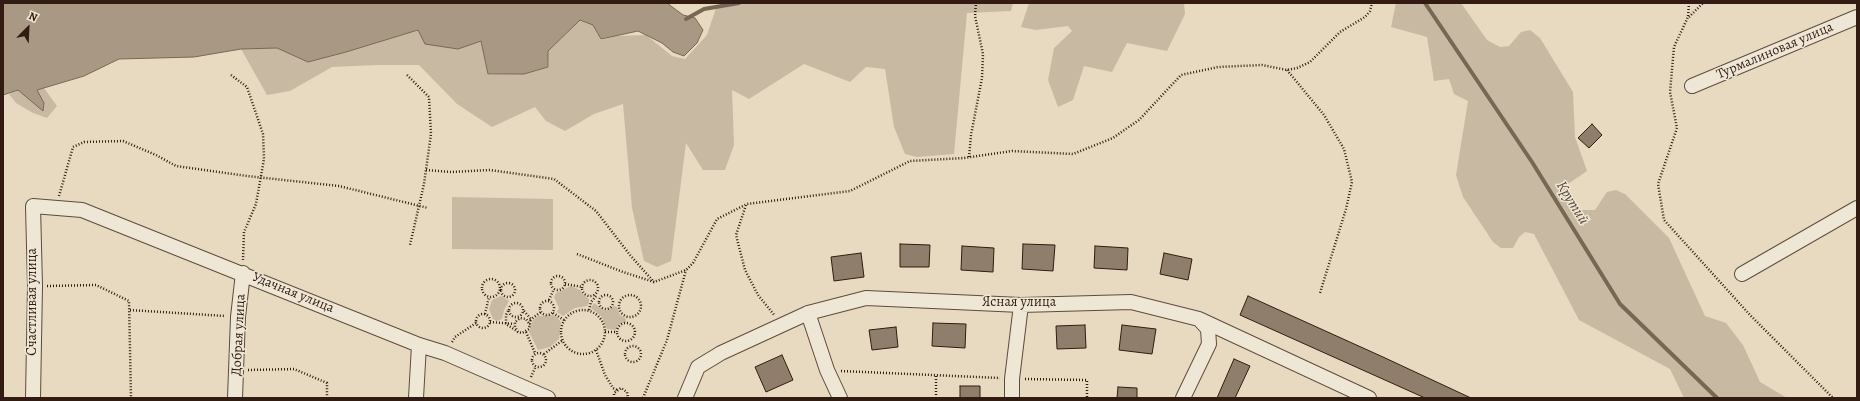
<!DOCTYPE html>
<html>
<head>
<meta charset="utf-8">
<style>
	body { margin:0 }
	#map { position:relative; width:1860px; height:401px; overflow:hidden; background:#e7dac0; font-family:Alegreya,serif }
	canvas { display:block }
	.frame { position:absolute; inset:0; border:4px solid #321b11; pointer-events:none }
	.north { position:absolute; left:8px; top:8px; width:40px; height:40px; -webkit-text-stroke:3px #efe7d6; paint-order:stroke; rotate:24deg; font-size:11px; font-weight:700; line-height:16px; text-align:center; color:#321b11 }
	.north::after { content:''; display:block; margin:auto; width:14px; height:18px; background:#321b11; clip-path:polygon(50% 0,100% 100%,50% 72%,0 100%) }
</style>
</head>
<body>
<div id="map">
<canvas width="1860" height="401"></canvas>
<div class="frame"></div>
<div class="north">N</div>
</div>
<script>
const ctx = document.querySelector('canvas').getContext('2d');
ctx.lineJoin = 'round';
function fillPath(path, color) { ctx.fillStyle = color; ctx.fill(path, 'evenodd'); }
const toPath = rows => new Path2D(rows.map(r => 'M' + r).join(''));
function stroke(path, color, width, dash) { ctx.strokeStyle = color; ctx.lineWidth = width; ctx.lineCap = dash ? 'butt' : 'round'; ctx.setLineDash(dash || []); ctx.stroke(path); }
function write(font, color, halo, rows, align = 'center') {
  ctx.font = font + ' Alegreya,serif'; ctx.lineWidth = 3; ctx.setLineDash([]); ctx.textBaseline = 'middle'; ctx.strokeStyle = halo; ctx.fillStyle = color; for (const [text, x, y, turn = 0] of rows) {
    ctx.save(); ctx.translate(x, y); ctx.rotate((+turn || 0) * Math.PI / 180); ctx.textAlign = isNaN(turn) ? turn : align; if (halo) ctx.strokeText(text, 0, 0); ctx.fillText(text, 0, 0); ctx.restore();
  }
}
const green = toPath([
	[750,3,1013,3,1011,11,967,13,954,154,917,157,905,154,894,127,885,69,866,67,850,82,804,64,749,99,732,90,734,145,725,170,703,170,686,143,671,261,657,267,644,261,632,208,623,104,594,114,565,131,546,121,535,107,492,127,457,104,419,65,378,65,332,67,290,91,267,95,241,49,277,48,308,62,346,52,419,30,458,49,481,40,488,75,524,74,549,67,548,51,580,20,593,25,601,40,616,36,646,35,672,56,685,59,707,35,717,5],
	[1029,3,1184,3,1185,14,1167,51,1127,43,1112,72,1084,66,1073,100,1058,107,1048,80,1054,48,1072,31,1068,26,1036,30,1021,27],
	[1396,3,1461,3,1487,40,1500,47,1509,46,1521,32,1530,30,1540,38,1573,92,1575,137,1587,171,1568,184,1566,193,1569,205,1580,210,1595,210,1607,192,1616,190,1625,194,1669,238,1705,316,1726,323,1743,345,1760,382,1787,398,1684,398,1670,369,1579,320,1534,234,1525,232,1519,237,1513,248,1501,248,1493,242,1463,197,1456,175,1468,101,1454,94,1449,79,1434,81,1427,37,1391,27],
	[44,88,57,106,47,118,33,113,16,103,9,94,18,90,27,97,44,103,37,90],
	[452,197,553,199,553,250,452,249],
	[571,286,580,290,583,294,589,299,589,303,587,306,575,308,563,316,557,312,559,308,554,297,556,293],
	[501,296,509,301,504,310,502,319,497,321,493,319,489,309,492,300],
	[594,303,605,311,614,306,617,307,620,315,626,319,626,322,618,325,616,330,607,329,602,317,591,308],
	[553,315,557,317,561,322,559,339,550,347,538,350,529,332,533,320,538,316]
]);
const water = toPath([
	[3,3,667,3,683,15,695,18,703,30,697,43,684,56,673,52,662,43,638,31,601,39,593,25,580,20,548,51,548,67,524,74,488,74,481,41,458,49,425,44,418,30,346,52,308,62,277,48,241,49,194,57,119,59,84,76,37,90,44,103,43,111,18,90,3,95,3,3]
]);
const stream = toPath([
	[1425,3,1532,162,1620,304,1717,398],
	[686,19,704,9,739,3]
]);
const building = toPath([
	[1592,124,1602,135,1589,148,1578,138,1592,124],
	[900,244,930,245,929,267,900,267,900,244],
	[1023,244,1055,245,1053,271,1022,269,1023,244],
	[962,246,994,248,993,272,961,270,962,246],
	[1095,246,1128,248,1127,270,1094,268,1095,246],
	[861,253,864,277,834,281,831,257,861,253],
	[1164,253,1192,259,1188,280,1160,274,1164,253],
	[1248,296,1383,357,1471,398,1425,398,1240,315,1248,296],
	[933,323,966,324,965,348,932,346,933,323],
	[1085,325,1086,348,1057,349,1056,326,1085,325],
	[1122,325,1156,329,1152,354,1119,350,1122,325],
	[896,327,898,347,872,350,869,330,896,327],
	[782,355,793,380,766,392,755,367,782,355],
	[1234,359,1250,366,1235,398,1217,398,1234,359],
	[960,386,980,386,980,398,960,398,960,386],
	[1118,387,1137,388,1137,398,1117,398,1118,387]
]);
const path = toPath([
	[1689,3,1688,17,1674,47,1670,92,1677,128,1658,184,1664,220,1750,315,1833,398],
	[1689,17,1703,3],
	[1287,70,1324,115,1344,149,1352,182,1346,209,1320,293],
	[231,75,247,87,263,134,264,159,256,204,244,232,243,260],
	[407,75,429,97,431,134,424,184,410,245],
	[969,157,971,135,982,78,983,54,975,16,976,3],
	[426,170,451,172,490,170,554,179,596,211,630,255,654,282],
	[59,196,73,147,84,142,123,141,156,155,176,166,247,176,339,186,428,208],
	[746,205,736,235,745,270,758,295,775,316],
	[577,254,623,272,654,282,686,270,693,263,717,219,747,204,850,191,910,161,964,158,1012,151,1073,154,1113,138,1120,133,1139,120,1181,75,1218,67,1262,65,1287,70,1297,68,1310,62,1340,32,1365,17,1370,11,1372,3],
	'551 283a7 7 0 1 1 14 0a7 7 0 1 1-14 0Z',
	'482 288a9 9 0 1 1 18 0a9 9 0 1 1-18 0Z',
	'582 288a8 8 0 1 1 16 0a8 8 0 1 1-16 0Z',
	'501 290a7 7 0 1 1 14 0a7 7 0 1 1-14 0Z',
	[565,284,583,287],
	[47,286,96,285,129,301,131,398],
	'599 302a7 7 0 1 1 14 0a7 7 0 1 1-14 0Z',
	'619 306a11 11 0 1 1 22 0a11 11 0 1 1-22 0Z',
	[549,300,554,289],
	'540 308a7 7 0 1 1 14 0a7 7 0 1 1-14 0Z',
	'509 310a7 7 0 1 1 14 0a7 7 0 1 1-14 0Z',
	'561 332a22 22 0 1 1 44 0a22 22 0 1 1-44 0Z',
	[130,310,225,316],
	[589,310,591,302,597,295],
	[508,311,506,315,506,324,517,331],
	[524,311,531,319,529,329,522,333,518,332,515,327,515,322,520,318,526,319,530,325],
	[553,313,564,320],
	'476 321a7 7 0 1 1 14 0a7 7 0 1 1-14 0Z',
	[485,314,489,297],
	[530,320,541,312],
	[490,322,514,324],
	'617 332a9 9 0 1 1 18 0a9 9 0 1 1-18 0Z',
	[526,332,535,353],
	[605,332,617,332],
	[452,342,455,337,476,323],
	'625 354a8 8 0 1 1 16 0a8 8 0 1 1-16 0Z',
	[596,350,605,375,613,388,617,390],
	'532 360a7 7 0 1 1 14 0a7 7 0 1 1-14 0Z',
	[544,354,563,340],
	[248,370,294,369,327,383,327,398],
	[841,371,1000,378],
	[936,376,936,398],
	[531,377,536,366],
	[1025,379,1087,380,1087,398],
	[614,398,614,393,621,388,627,392,628,398],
	[643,398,667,340,686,270]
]);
const minor = toPath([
	[1692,86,1857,17],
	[1742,274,1857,208],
	[808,313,827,370,840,398],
	[33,398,35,286,33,206,82,210,419,345,445,353,548,398],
	[235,398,238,317,243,273],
	[416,398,419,345],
	[685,398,698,367,721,353,808,313,866,298,1021,305,1131,302,1199,319,1369,398],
	[1012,398,1012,379,1021,305],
	[1183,398,1209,344,1208,329,1199,319]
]);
const streetNames = [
	["Турмалиновая улица",1775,51,-23],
	["Удачная улица",293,293,22],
	["Счастливая улица",33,302,-90],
	["Ясная улица",1019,303],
	["Добрая улица",239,335,-87]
];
const waterNames = [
	["Крутий",1572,203,58]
];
fillPath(green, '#c8baa2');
fillPath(water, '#a99984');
stroke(water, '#796756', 1);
stroke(stream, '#796756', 4);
fillPath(building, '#907e6c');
stroke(building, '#321b11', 1);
stroke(minor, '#5f4b3d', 16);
stroke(path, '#321b11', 2.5, [1, 2]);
stroke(minor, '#efe7d6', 14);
write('14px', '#321b11', '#efe7d6', streetNames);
write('italic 15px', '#5c4739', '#efe7d6', waterNames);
</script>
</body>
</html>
